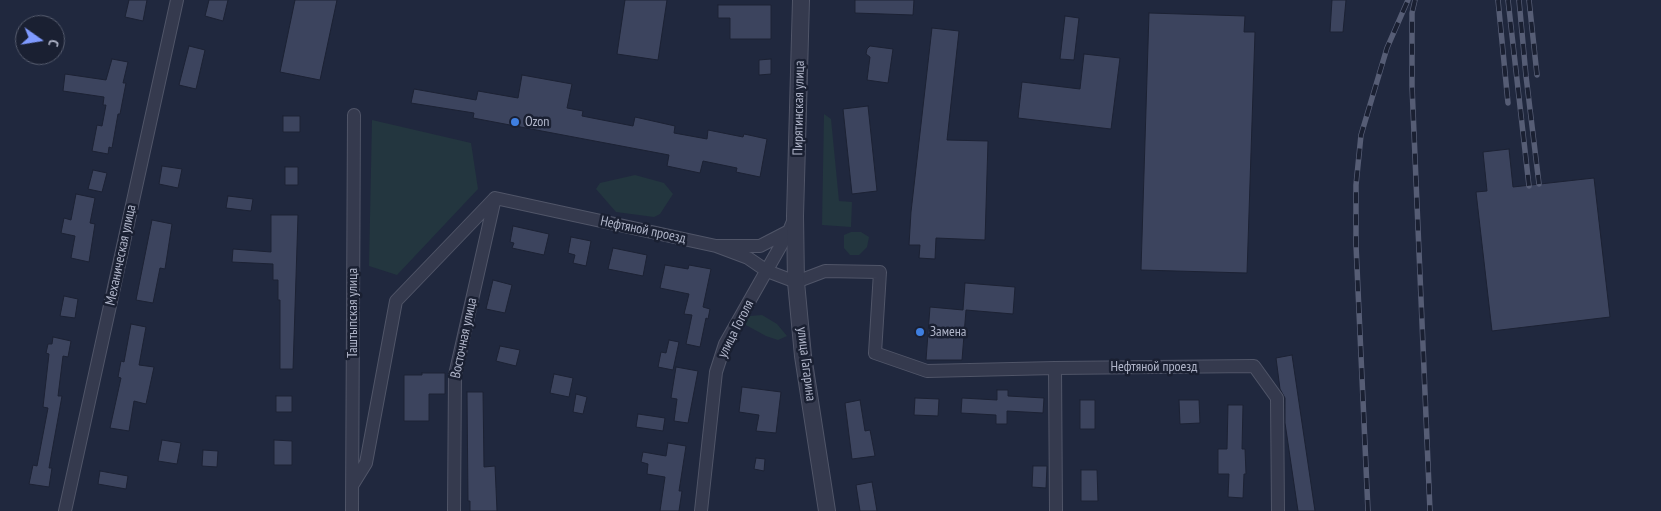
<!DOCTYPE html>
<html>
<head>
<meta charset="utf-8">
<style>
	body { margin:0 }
	#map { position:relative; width:1661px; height:511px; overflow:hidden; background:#20283e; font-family:"PT Sans Narrow",sans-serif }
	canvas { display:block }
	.north { position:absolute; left:15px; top:15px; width:50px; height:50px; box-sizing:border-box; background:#1a2032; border:1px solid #565c6e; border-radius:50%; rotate:103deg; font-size:14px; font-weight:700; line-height:20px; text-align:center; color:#b0b5c9 }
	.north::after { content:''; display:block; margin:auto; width:18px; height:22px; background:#7f9aff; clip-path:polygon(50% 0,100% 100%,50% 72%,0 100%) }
</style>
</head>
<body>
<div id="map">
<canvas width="1661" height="511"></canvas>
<div class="north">С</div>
</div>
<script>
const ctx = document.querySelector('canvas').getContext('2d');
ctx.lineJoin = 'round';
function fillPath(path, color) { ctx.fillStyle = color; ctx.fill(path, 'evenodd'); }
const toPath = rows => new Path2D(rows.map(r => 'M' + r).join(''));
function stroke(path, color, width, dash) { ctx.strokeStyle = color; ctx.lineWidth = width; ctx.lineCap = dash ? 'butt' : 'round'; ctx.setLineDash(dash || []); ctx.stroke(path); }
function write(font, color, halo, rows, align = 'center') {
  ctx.font = font + ' "PT Sans Narrow",sans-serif'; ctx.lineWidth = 5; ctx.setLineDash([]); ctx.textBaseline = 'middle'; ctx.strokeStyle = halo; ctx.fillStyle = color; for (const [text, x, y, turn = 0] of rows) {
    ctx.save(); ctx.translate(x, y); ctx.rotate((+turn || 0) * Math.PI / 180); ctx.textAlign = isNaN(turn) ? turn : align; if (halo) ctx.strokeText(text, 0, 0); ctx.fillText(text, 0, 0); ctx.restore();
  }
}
const green = toPath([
	[824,114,831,119,839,201,852,202,851,227,822,225],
	[372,120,471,143,478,189,397,275,369,266],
	[635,175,664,183,673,194,660,214,654,217,616,212,596,189,600,183],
	[851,232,861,232,869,237,867,247,859,255,850,255,844,248,844,235],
	[762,315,777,324,787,336,778,340,766,336,744,324,750,316]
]);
const building = toPath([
	[129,0,147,0,143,21,125,17,129,0],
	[209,0,228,0,223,21,205,16,209,0],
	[295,0,337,0,320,80,280,72,295,0],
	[625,0,667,0,658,60,617,54,625,0],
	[855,0,914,0,913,15,855,13,855,0],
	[1332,0,1346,0,1343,32,1330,32,1332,0],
	[718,5,771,5,771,39,730,39,730,18,718,18,718,5],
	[1149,13,1245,16,1244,32,1255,32,1247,273,1141,270,1149,13],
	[1065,16,1079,18,1074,60,1060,59,1065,16],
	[932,28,959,31,947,140,988,141,985,240,936,238,935,259,919,258,920,245,909,245,911,212,932,28],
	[189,46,205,50,196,89,179,85,189,46],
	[870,46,893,49,888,83,867,80,870,57,866,54,867,49,870,46],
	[1084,54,1120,58,1111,129,1018,118,1022,82,1080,89,1084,54],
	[112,59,128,62,123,83,126,83,120,114,118,114,112,148,109,147,108,154,92,151,97,125,102,126,106,105,103,105,104,97,63,91,65,74,106,80,112,59],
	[771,59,771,74,759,75,759,60,771,59],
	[522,75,572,84,567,108,583,111,582,116,633,126,635,117,675,126,674,133,707,139,708,130,743,137,744,134,767,139,760,177,736,172,737,168,703,161,700,173,667,166,669,155,473,118,474,113,411,103,414,89,476,100,478,91,518,98,522,75],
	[868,106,877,191,852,194,843,109,868,106],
	[283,116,300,116,300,132,283,132,283,116],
	[1509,149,1513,187,1594,178,1610,317,1492,331,1476,192,1487,191,1483,152,1509,149],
	[162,166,182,169,178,188,159,184,162,166],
	[285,167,298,167,298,185,285,185,285,167],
	[93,170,107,173,102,192,88,189,93,170],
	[76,194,95,198,90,223,95,224,89,262,71,258,75,236,61,233,64,218,71,220,76,194],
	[228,196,253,199,251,211,226,208,228,196],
	[271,215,298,215,293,369,280,369,280,300,278,300,278,280,273,280,273,264,232,262,233,249,271,252,271,215],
	[152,220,172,224,165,269,160,268,153,303,136,300,152,220],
	[513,226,549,234,544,255,512,248,514,243,510,242,513,226],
	[571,237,591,241,586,266,573,263,575,255,568,253,571,237],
	[613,248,647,255,643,276,608,269,613,248],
	[665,265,688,269,689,265,711,269,703,307,710,309,708,319,706,318,700,347,686,344,692,315,684,314,689,294,660,288,665,265],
	[493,280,512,285,505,313,486,309,493,280],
	[965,283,1015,287,1013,314,966,310,962,360,926,360,930,307,963,310,965,283],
	[64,296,78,299,75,318,60,316,64,296],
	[131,324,146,327,139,365,154,367,146,404,134,401,129,431,110,428,121,378,118,377,121,361,124,362,131,324],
	[53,337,71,341,68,357,63,356,58,396,62,396,49,468,52,468,49,487,29,484,33,465,37,466,48,408,43,407,49,354,46,353,48,344,52,344,53,337],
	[669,340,679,342,673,370,658,367,661,352,666,353,669,340],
	[500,346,520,350,516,366,496,361,500,346],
	[1292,355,1315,511,1298,511,1285,423,1285,398,1280,389,1276,358,1292,355],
	[676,367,698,371,688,423,674,421,677,399,671,398,676,367],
	[422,373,445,373,445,394,429,394,429,421,404,421,404,375,422,375,422,373],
	[554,374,573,378,569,397,550,393,554,374],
	[742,387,781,392,776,433,756,431,759,415,739,412,742,387],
	[997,390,1008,390,1008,396,1044,398,1043,413,1007,411,1007,424,996,424,996,415,961,413,962,398,997,400,997,390],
	[467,392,483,392,484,467,495,466,497,511,470,511,470,501,468,501,467,392],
	[576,394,587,397,583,414,573,412,576,394],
	[276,396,292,396,292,412,276,412,276,396],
	[915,398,939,399,938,416,914,415,915,398],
	[860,400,865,431,870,430,875,456,852,459,845,403,860,400],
	[1080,400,1095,400,1095,429,1080,429,1080,400],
	[1179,400,1199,400,1200,423,1180,424,1179,400],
	[1228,405,1243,405,1242,449,1245,449,1246,474,1244,474,1243,498,1228,497,1229,474,1218,474,1218,449,1227,449,1228,405],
	[638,414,665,418,663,431,636,427,638,414],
	[162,440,181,443,177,464,158,461,162,440],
	[274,440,292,441,292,465,274,465,274,440],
	[668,443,686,446,679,491,682,491,679,511,660,511,665,477,647,474,648,464,641,462,643,452,666,456,668,443],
	[203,450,218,451,217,467,202,466,203,450],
	[756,458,765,459,764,471,754,469,756,458],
	[1033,466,1047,466,1046,488,1032,487,1033,466],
	[1081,470,1097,470,1098,501,1081,501,1081,470],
	[100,471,128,476,126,489,98,484,100,471],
	[872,482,877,511,860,511,856,485,872,482]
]);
const minor = toPath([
	[495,198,716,246,760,246,789,231],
	[716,246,748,258,767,271,796,282,825,271,880,272,875,353,927,371,1055,368,1254,366,1277,398,1278,511],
	[1055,368,1056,511],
	[353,484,366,463,396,301,495,198],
	[65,511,177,0],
	[352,511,354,115],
	[454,511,455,375,495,198],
	[701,511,716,372,725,344,789,231,794,219]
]);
const tertiary = toPath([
	[801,0,795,216,796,282,803,356,827,511]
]);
const rail = toPath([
	[1415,0,1412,13,1412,86,1430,511],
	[1498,0,1508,103],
	[1508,0,1529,186],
	[1519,0,1526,76,1539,184],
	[1529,0,1537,75],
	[1368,511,1356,245,1356,185,1361,135,1387,48,1408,0]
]);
const markers = [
	[515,122,5,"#3f7fe0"],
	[920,332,5,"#3f7fe0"]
];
const streetNames = [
	["Пирятинская улица",799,108,-89],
	["Нефтяной проезд",643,230,12],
	["Механическая улица",121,255,-78],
	["Таштыпская улица",353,313,-90],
	["улица Гоголя",736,329,-63],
	["Восточная улица",464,338,-78],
	["улица Гагарина",806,364,83],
	["Нефтяной проезд",1154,367]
];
const poiNames = [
	["Ozon",525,122],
	["Замена",930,332]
];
fillPath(green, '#23363f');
fillPath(building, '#3c445e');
stroke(building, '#1c2234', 1);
stroke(minor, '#505568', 14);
stroke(tertiary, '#505568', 18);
stroke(minor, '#353a4e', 12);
stroke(tertiary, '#353a4e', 16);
stroke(rail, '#565d75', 5.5);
stroke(rail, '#1a2032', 4, [11]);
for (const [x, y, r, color] of markers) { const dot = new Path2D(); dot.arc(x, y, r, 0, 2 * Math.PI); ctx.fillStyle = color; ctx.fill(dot); stroke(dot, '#1a2032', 2); }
write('14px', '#b0b5c9', '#1a2032', streetNames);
write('14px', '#b0b5c9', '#1a2032', poiNames, 'left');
</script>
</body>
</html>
